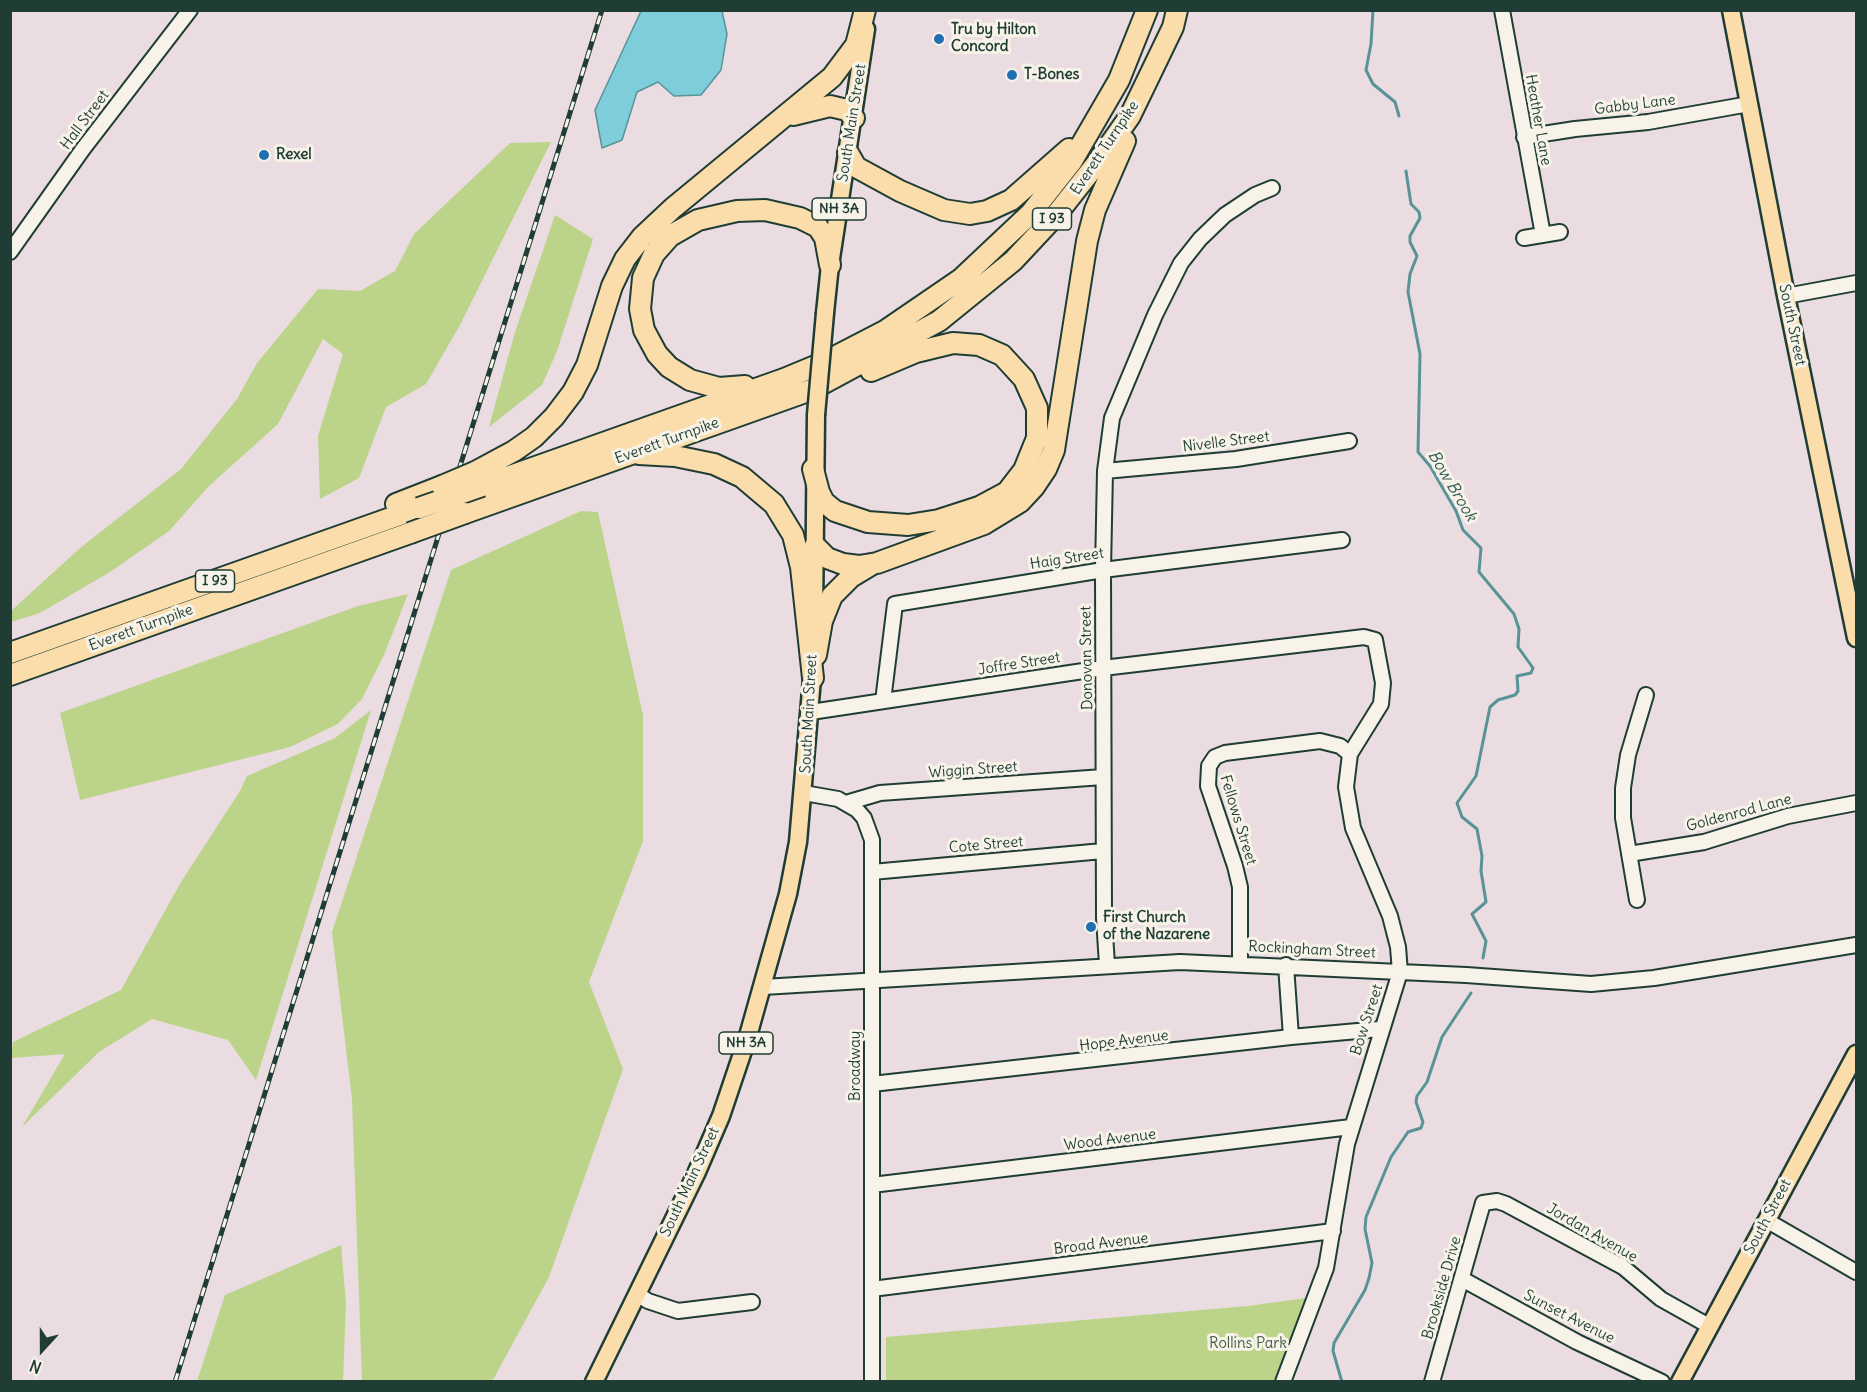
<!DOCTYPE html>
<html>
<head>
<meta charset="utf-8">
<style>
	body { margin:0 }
	#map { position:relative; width:1867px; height:1392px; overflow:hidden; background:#eadce0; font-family:Delius,sans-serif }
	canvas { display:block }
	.frame { position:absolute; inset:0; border:12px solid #1f3d34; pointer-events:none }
	.north { position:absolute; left:12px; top:1320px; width:60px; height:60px; -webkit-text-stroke:4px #f7f3e8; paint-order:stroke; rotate:201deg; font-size:16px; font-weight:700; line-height:24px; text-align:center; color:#1f3d34 }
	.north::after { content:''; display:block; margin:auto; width:21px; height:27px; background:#1f3d34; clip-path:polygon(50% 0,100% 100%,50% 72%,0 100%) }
</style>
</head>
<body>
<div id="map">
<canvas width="1867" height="1392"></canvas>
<div class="frame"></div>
<div class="north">N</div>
</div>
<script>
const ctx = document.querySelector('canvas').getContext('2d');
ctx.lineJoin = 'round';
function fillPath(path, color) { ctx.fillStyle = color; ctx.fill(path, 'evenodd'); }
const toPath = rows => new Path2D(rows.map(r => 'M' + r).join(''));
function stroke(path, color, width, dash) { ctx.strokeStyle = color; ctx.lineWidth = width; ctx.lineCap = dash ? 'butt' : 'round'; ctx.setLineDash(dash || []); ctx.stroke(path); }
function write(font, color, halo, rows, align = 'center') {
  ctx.font = font + ' Delius,sans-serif'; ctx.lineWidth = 6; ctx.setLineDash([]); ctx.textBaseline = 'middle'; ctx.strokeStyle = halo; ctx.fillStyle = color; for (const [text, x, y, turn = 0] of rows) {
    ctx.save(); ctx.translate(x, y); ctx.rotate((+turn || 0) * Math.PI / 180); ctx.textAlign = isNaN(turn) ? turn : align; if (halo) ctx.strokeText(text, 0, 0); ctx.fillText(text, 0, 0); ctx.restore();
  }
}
const green = toPath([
	[551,142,460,325,426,384,386,407,359,478,320,499,318,436,343,354,323,339,278,424,209,486,169,531,110,572,40,613,11,622,11,611,80,548,181,469,237,399,257,363,318,289,360,291,395,271,414,234,510,143],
	[555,215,593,239,557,351,542,385,489,427,515,332],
	[581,511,598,512,643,715,643,841,589,982,623,1069,549,1277,494,1378,490,1382,362,1381,352,1099,332,932,451,570],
	[408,594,384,655,362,699,338,724,290,747,80,800,60,713,358,606],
	[371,710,256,1080,228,1040,152,1019,99,1052,22,1127,65,1054,11,1058,13,1042,121,990,181,882,240,791,247,776,335,738],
	[341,1245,346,1304,343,1381,197,1381,225,1295],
	[1306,1298,1275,1381,886,1381,886,1337,1248,1306]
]);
const water = toPath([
	[641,11,722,11,727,34,721,70,701,95,674,96,658,82,637,92,622,140,602,148,595,110,641,11]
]);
const stream = toPath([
	[1373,10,1371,44,1366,70,1373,84,1395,102,1399,116],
	[1406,171,1411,204,1419,212,1420,218,1410,236,1410,242,1417,256,1410,274,1408,292,1420,354,1418,452,1430,466,1456,511,1463,530,1481,548,1479,572,1514,614,1519,629,1518,647,1533,668,1531,673,1517,676,1518,691,1515,695,1498,700,1490,707,1476,776,1457,803,1462,817,1477,829,1482,856,1481,871,1486,902,1472,914,1486,941,1483,958],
	[1342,1382,1333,1351,1334,1343,1365,1290,1369,1278,1372,1263,1365,1229,1366,1217,1391,1157,1408,1132,1421,1128,1423,1122,1416,1102,1417,1096,1427,1082,1442,1037,1471,993]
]);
const minor = toPath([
	[1502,10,1543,235],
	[1524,137,1575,129,1648,122,1749,104],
	[1524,238,1560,232],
	[10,252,83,149,190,10],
	[1786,296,1856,283],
	[1105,471,1236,459,1349,441],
	[883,701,895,604,1103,570,1342,540],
	[811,712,1103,668,1364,637,1375,640,1383,683,1381,704,1350,754,1346,787,1353,828,1390,916,1398,947,1400,972,1347,1144,1326,1268,1283,1382],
	[804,793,838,799,857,810,864,818,872,840,872,1382],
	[846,803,880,793,1103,777],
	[1629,854,1704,842,1788,816,1856,803],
	[872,872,1103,851],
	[1637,900,1623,818,1623,788,1628,755,1646,695],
	[1240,963,1240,887,1235,866,1208,786,1209,766,1215,757,1225,753,1320,741,1340,746,1350,754],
	[1107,965,1104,918,1103,570,1105,471,1112,418,1155,315,1181,263,1200,239,1225,215,1255,195,1272,188],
	[1286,965,1291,1037],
	[763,987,1180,962,1466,975,1591,984,1654,978,1856,945],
	[872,1084,1291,1037,1380,1029],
	[872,1185,1351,1127],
	[1766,1220,1856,1272],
	[1462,1279,1577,1342,1662,1382],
	[872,1289,1333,1231],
	[637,1294,648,1301,678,1311,752,1302],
	[1432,1382,1483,1203,1497,1201,1506,1204,1623,1267,1661,1299,1709,1326]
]);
const major = toPath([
	[1731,10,1786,296,1856,638],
	[825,313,830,265,866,29],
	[814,617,816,415],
	[594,1382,696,1174,721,1116,748,1036,788,894,798,842,813,667],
	[1680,1382,1856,1054]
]);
const highway = toPath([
	[793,115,830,106,847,110,854,118],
	[848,153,856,167,900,191,944,210,970,214,987,211,1011,200,1069,149],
	[745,386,719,388,690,380,669,367,657,354,644,330,640,309,643,278,654,254,670,236,698,220,737,211,765,210,800,218,818,227,825,238,830,265],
	[639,454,675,456,714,464,742,477,774,504,793,535,801,567,813,678],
	[813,469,819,492,824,502,835,511,868,522,908,525,939,520,979,507,1007,492,1024,470,1037,438,1037,408,1024,379,1002,355,979,345,953,343,916,352,871,371],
	[475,472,514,451,534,437,554,417,573,392,587,365,612,286,625,259,642,237,673,208,832,77,856,45,865,10],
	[482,486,784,379,825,362,885,331,961,279,1031,213,1072,161,1119,80,1147,10],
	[396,504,442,486],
	[465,513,811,390,939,321,1013,261,1056,215,1097,163,1130,116,1146,83,1173,27,1177,10],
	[815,546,827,558,843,564,859,566,877,563,984,524,1020,502,1034,487,1046,469,1054,450,1087,241,1095,210,1125,141],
	[10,653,419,508],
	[816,655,822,621,832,596,851,577,871,565],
	[10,675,410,533]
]);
const rail = toPath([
	[175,1382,602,10]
]);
const majorBridge = toPath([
	[816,415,825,313]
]);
const highwayBridge = toPath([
	[442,486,475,472],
	[419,508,482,486],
	[410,533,465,513]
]);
const markers = [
	[939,39,6,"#1f6fb2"],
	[1012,75,6,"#1f6fb2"],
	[264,155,6,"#1f6fb2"],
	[1091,927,6,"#1f6fb2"]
];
const shields = [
	[839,209,54],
	[1052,219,39],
	[215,581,39],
	[746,1043,54]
];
const shieldNames = [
	["NH 3A",839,209],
	["I 93",1052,219],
	["I 93",215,581],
	["NH 3A",746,1043]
];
const poiNames = [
	["Tru by Hilton",951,30],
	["Concord",951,47],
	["T-Bones",1024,75],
	["Rexel",276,155],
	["First Church",1103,918],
	["of the Nazarene",1103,935]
];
const streetNames = [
	["Gabby Lane",1635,105,-7],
	["Hall Street",85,120,-53],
	["Heather Lane",1538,120,80],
	["South Main Street",852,123,-81],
	["Everett Turnpike",1105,148,-56],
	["South Street",1792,325,78],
	["Everett Turnpike",667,441,-20],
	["Nivelle Street",1226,442,-7],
	["Haig Street",1067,559,-9],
	["Everett Turnpike",141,628,-20],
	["Donovan Street",1087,658,-91],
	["Joffre Street",1019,664,-9],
	["South Main Street",809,714,-87],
	["Wiggin Street",973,770,-4],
	["Goldenrod Lane",1739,813,-15],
	["Fellows Street",1238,820,73],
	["Cote Street",986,845,-5],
	["Rockingham Street",1312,950,3],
	["Bow Street",1367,1020,-72],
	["Hope Avenue",1124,1041,-7],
	["Broadway",856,1066,-90],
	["Wood Avenue",1110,1140,-7],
	["South Main Street",690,1182,-65],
	["South Street",1768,1217,-62],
	["Jordan Avenue",1592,1233,30],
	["Broad Avenue",1101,1244,-7],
	["Brookside Drive",1442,1288,-74],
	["Sunset Avenue",1569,1317,27]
];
const parkNames = [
	["Rollins Park",1248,1344]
];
const waterNames = [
	["Bow Brook",1452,486,59]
];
fillPath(green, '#bcd48a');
fillPath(water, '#7ecdda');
stroke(water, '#589398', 1.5);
stroke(stream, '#589398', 3);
stroke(minor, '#1f3d34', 18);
stroke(major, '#1f3d34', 21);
stroke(highway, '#1f3d34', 24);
stroke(minor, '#f7f3e8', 14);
stroke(major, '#fbddab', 16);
stroke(highway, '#fbddab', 20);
stroke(rail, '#1f3d34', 5);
stroke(rail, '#f7f3e8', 3, [9]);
stroke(majorBridge, '#1f3d34', 21, []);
stroke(highwayBridge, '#1f3d34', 24, []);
stroke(majorBridge, '#fbddab', 16);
stroke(highwayBridge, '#fbddab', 20);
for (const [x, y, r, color] of markers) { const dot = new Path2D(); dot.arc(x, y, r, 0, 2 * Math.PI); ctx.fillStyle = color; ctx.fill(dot); stroke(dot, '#f7f3e8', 2); }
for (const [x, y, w] of shields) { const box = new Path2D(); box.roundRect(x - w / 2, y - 11, w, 22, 4.5); ctx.fillStyle = '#f7f3e8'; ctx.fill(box); stroke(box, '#1f3d34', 1.5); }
write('bold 14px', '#1f3d34', null, shieldNames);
write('bold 15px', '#1f3d34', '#f7f3e8', poiNames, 'left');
write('15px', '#1f3d34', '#f7f3e8', streetNames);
write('15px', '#3e5b45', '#f7f3e8', parkNames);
write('italic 16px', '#325a55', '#f7f3e8', waterNames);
</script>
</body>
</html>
